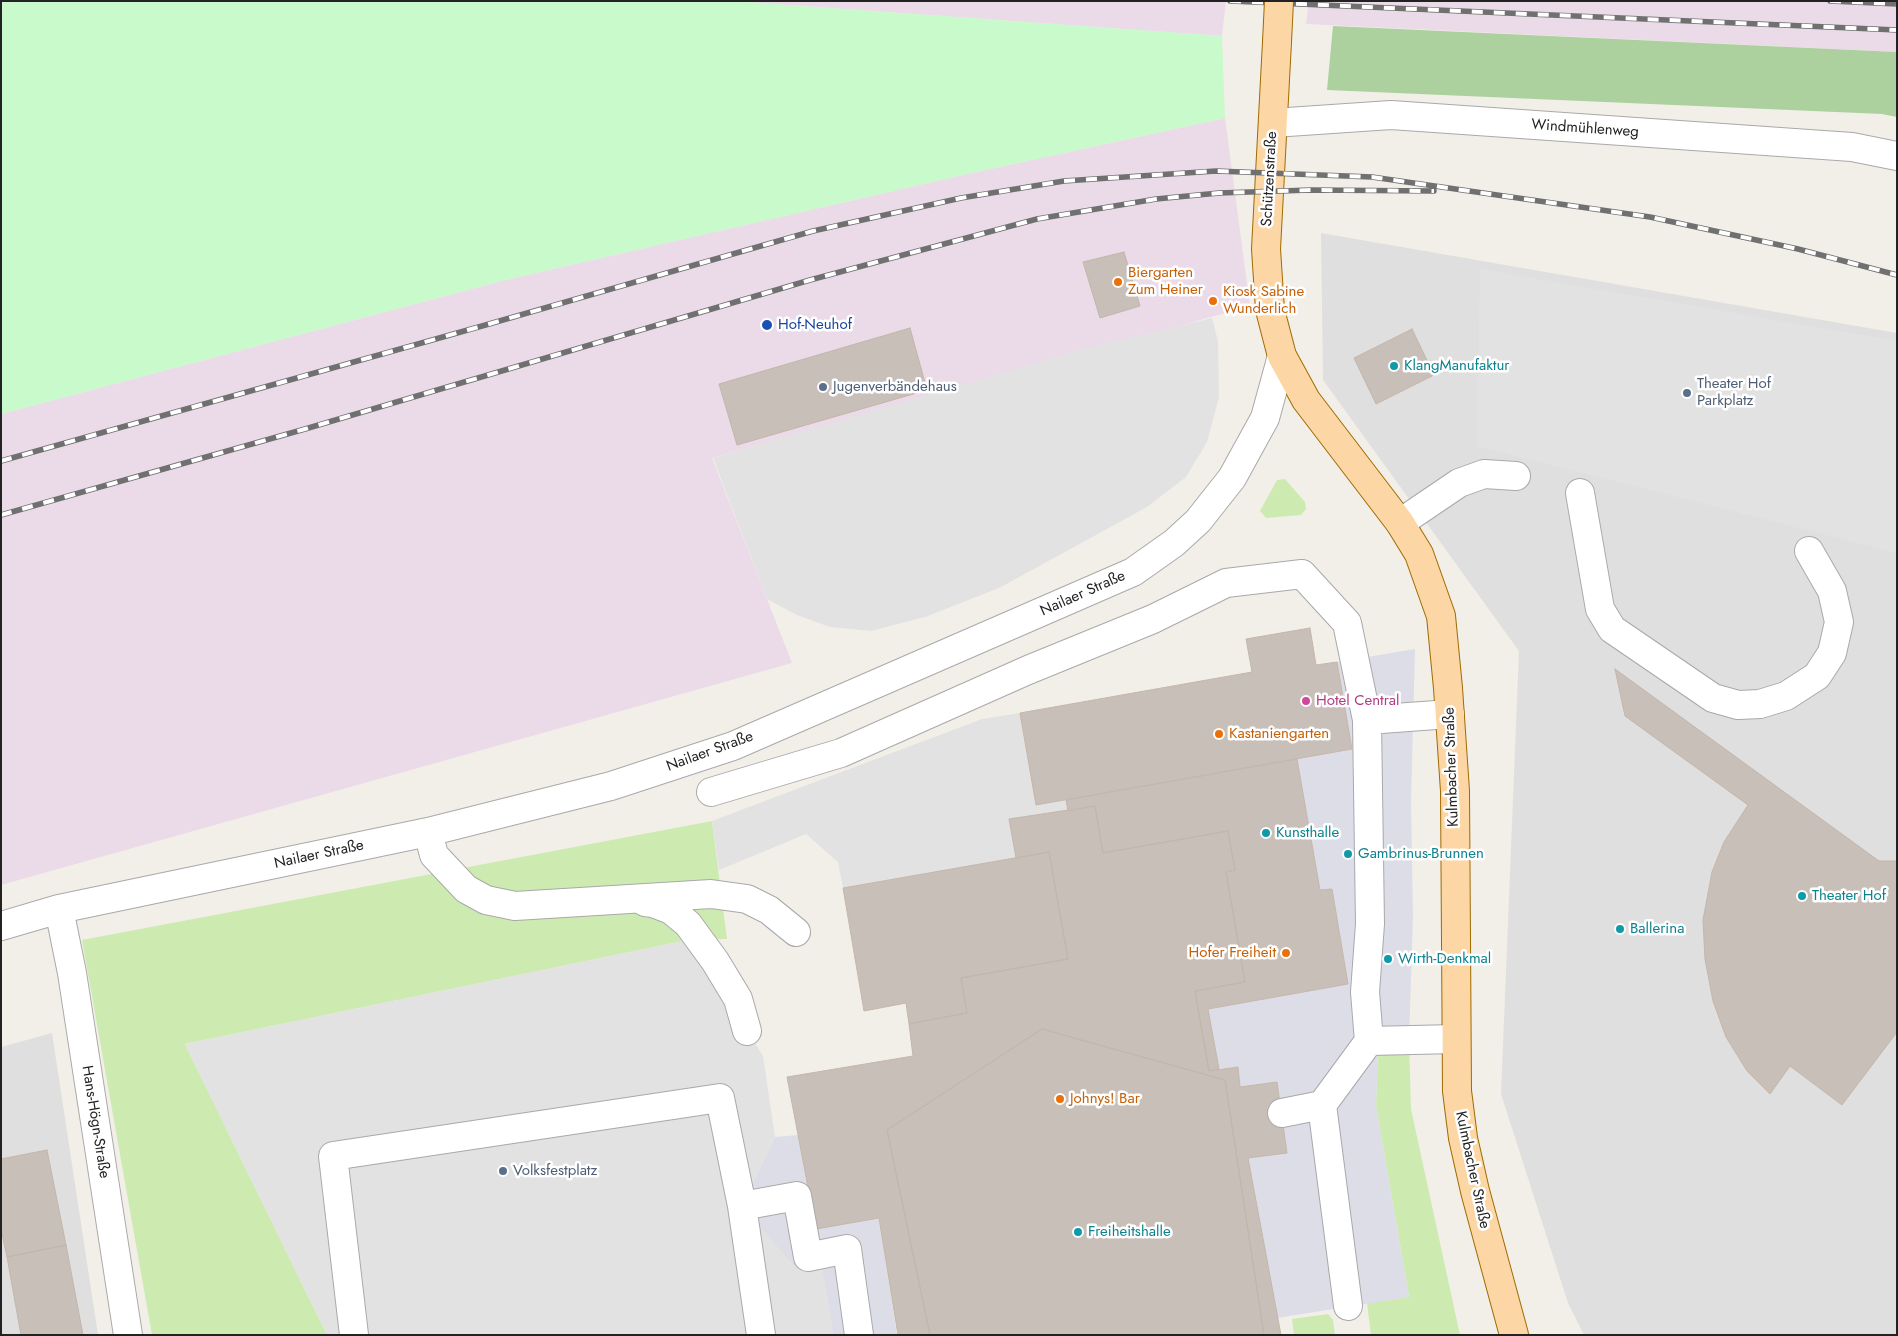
<!DOCTYPE html>
<html>
<head>
<meta charset="utf-8">
<style>
	body { margin:0 }
	#map { position:relative; width:1898px; height:1336px; overflow:hidden; background:#f2efe9; font-family:Jost,sans-serif }
	canvas { display:block }
	.frame { position:absolute; inset:0; border:2px solid #222; pointer-events:none }
</style>
</head>
<body>
<div id="map">
<canvas width="1898" height="1336"></canvas>
<div class="frame"></div>
</div>
<script>
const ctx = document.querySelector('canvas').getContext('2d');
ctx.lineJoin = 'round';
function fillPath(path, color) { ctx.fillStyle = color; ctx.fill(path, 'evenodd'); }
const toPath = rows => new Path2D(rows.map(r => 'M' + r).join(''));
function stroke(path, color, width, dash) { ctx.strokeStyle = color; ctx.lineWidth = width; ctx.lineCap = dash ? 'butt' : 'round'; ctx.setLineDash(dash || []); ctx.stroke(path); }
function write(font, color, halo, rows, align = 'center') {
  ctx.font = font + ' Jost,sans-serif'; ctx.lineWidth = 5; ctx.setLineDash([]); ctx.textBaseline = 'middle'; ctx.strokeStyle = halo; ctx.fillStyle = color; for (const [text, x, y, turn = 0] of rows) {
    ctx.save(); ctx.translate(x, y); ctx.rotate((+turn || 0) * Math.PI / 180); ctx.textAlign = isNaN(turn) ? turn : align; if (halo) ctx.strokeText(text, 0, 0); ctx.fillText(text, 0, 0); ctx.restore();
  }
}
const residential = toPath([
	[1321,233,1897,333,1897,1335,1584,1335,1568,1303,1501,1094,1519,651,1323,380],
	[52,1033,98,1335,1,1335,1,1047]
]);
const industrial = toPath([
	[732,1,1226,1,1222,36],
	[1309,1,1897,1,1897,52,1306,24],
	[1225,118,1250,306,712,458,792,663,1,885,1,414,505,280,967,174]
]);
const grass = toPath([
	[1285,479,1305,502,1306,509,1301,515,1266,518,1260,511,1277,480],
	[712,821,727,939,688,940,185,1044,327,1335,152,1335,82,940],
	[1409,1040,1411,1109,1460,1335,1371,1335,1367,1303,1409,1297,1376,1106,1378,1041],
	[1328,1314,1333,1320,1335,1335,1294,1335,1292,1319]
]);
const forest = toPath([
	[1333,26,1897,52,1897,117,1882,114,1327,90]
]);
const park = toPath([
	[1,1,732,1,1222,36,1225,118,967,174,505,280,1,414]
]);
const parking = toPath([
	[1480,269,1897,341,1897,553,1477,446],
	[1212,318,1218,341,1219,397,1207,442,1186,477,1147,507,999,588,925,617,871,631,830,627,797,615,767,599,713,458,1084,349],
	[1020,713,1037,805,1066,800,1068,811,1009,819,1016,858,843,888,838,862,806,834,719,870,712,821,982,719],
	[688,940,763,1056,775,1137,742,1206,821,1262,833,1335,327,1335,185,1044]
]);
const plaza = toPath([
	[1415,649,1411,802,1413,917,1409,1040,1378,1041,1376,1106,1409,1297,1277,1318,1248,1158,1287,1152,1277,1082,1240,1087,1238,1067,1219,1069,1208,1009,1348,984,1332,889,1320,890,1297,759,1352,749,1337,662],
	[798,1135,816,1228,879,1218,897,1335,833,1335,821,1263,797,1269,742,1206,775,1137]
]);
const building = toPath([
	[1124,252,1140,306,1100,318,1083,262,1124,252],
	[910,328,927,390,737,445,719,384,910,328],
	[1412,329,1434,375,1376,404,1354,358,1412,329],
	[1310,628,1316,665,1337,662,1352,749,1036,805,1020,713,1252,672,1246,639,1310,628],
	[1615,669,1879,861,1897,861,1897,1032,1842,1105,1790,1066,1770,1094,1747,1071,1726,1037,1713,1001,1705,959,1703,920,1712,872,1724,842,1748,805,1625,716,1615,669],
	[1297,759,1320,890,1332,889,1348,984,1208,1009,1219,1069,1209,1071,1195,991,1245,982,1226,872,1235,870,1228,831,1103,853,1095,806,1068,811,1066,800,1297,759],
	[1095,806,1103,853,1228,831,1235,870,1226,872,1245,982,1195,991,1209,1071,1238,1067,1240,1087,1277,1082,1287,1153,1248,1158,1281,1335,1264,1335,1225,1080,1042,1029,887,1130,930,1335,898,1335,879,1218,816,1229,787,1077,913,1056,909,1024,967,1013,961,978,1068,959,1049,852,1016,858,1009,819,1095,806],
	[1049,852,1068,959,961,978,967,1013,909,1024,906,1003,864,1011,843,888,1049,852],
	[1042,1029,1225,1080,1264,1335,930,1335,887,1130,1042,1029],
	[47,1150,66,1245,7,1257,1,1229,1,1159,47,1150],
	[66,1245,83,1335,21,1335,7,1257,66,1245]
]);
const minor = toPath([
	[1273,123,1391,115,1852,147,1897,156],
	[1580,493,1600,609,1612,629,1713,698,1738,705,1760,704,1786,696,1817,676,1832,653,1839,622,1832,591,1809,551],
	[1400,523,1459,483,1484,474,1516,476],
	[711,792,841,753,1028,670,1153,619,1226,583,1302,574,1347,623,1367,720],
	[428,832,434,855,466,889,486,900,515,906,711,894,747,899,769,910,796,932],
	[645,902,653,903,671,910,688,924,715,961,738,999,747,1031],
	[59,909,72,973,128,1335],
	[1,926,59,909,428,832,611,786,733,746,1133,572,1174,543,1198,521,1232,478,1265,418,1282,356],
	[1369,1041,1456,1039],
	[1282,1113,1322,1105],
	[742,1206,797,1196,808,1257,847,1249,859,1335],
	[1348,1306,1322,1105,1369,1041,1365,992,1370,924,1367,720,1450,714],
	[354,1335,333,1156,720,1098,742,1206,761,1335]
]);
const major = toPath([
	[1277,42,1266,249,1270,310,1282,356,1306,400,1400,523,1419,554,1441,616,1448,688,1455,791,1457,1091,1463,1138,1475,1191,1514,1335]
]);
const rail = toPath([
	[1230,1,1897,30],
	[1830,1,1897,4],
	[1,461,482,326,813,231,961,198,1064,181,1216,171,1372,177,1650,217,1798,249,1897,275],
	[1,515,305,429,810,280,1037,219,1156,199,1219,193,1311,190,1434,191]
]);
const majorBridge = toPath([
	[1277,42,1279,1]
]);
const markers = [
	[1118,282,5,"#e8710a"],
	[1213,301,5,"#e8710a"],
	[767,325,6,"#1a4fb4"],
	[1394,366,5,"#0f9aa8"],
	[823,387,5,"#5c6f8a"],
	[1687,393,5,"#5c6f8a"],
	[1306,701,5,"#d1479c"],
	[1219,734,5,"#e8710a"],
	[1266,833,5,"#0f9aa8"],
	[1348,854,5,"#0f9aa8"],
	[1802,896,5,"#0f9aa8"],
	[1620,929,5,"#0f9aa8"],
	[1286,953,5,"#e8710a"],
	[1388,959,5,"#0f9aa8"],
	[1060,1099,5,"#e8710a"],
	[503,1171,5,"#5c6f8a"],
	[1078,1232,5,"#0f9aa8"]
];
const streetNames = [
	["Windmühlenweg",1585,129,4],
	["Schützenstraße",1270,179,-87],
	["Nailaer Straße",1083,594,-24],
	["Nailaer Straße",710,752,-20],
	["Kulmbacher Straße",1452,767,-92],
	["Nailaer Straße",319,855,-12],
	["Hans-Högn-Straße",95,1122,81],
	["Kulmbacher Straße",1472,1170,78]
];
const foodNames = [
	["Biergarten",1128,273],
	["Zum Heiner",1128,290],
	["Kiosk Sabine",1223,292],
	["Wunderlich",1223,309],
	["Kastaniengarten",1229,734],
	["Hofer Freiheit",1276,953,"right"],
	["Johnys! Bar",1070,1099]
];
const transitNames = [
	["Hof-Neuhof",778,325]
];
const cultureNames = [
	["KlangManufaktur",1404,366],
	["Kunsthalle",1276,833],
	["Gambrinus-Brunnen",1358,854],
	["Theater Hof",1812,896],
	["Ballerina",1630,929],
	["Wirth-Denkmal",1398,959],
	["Freiheitshalle",1088,1232]
];
const serviceNames = [
	["Theater Hof",1697,384],
	["Parkplatz",1697,401],
	["Jugenverbändehaus",833,387],
	["Volksfestplatz",513,1171]
];
const hotelNames = [
	["Hotel Central",1316,701]
];
fillPath(residential, '#e0dfdf');
fillPath(industrial, '#ebdbe8');
fillPath(grass, '#cdebb0');
fillPath(forest, '#add19e');
fillPath(park, '#c8facc');
fillPath(parking, '#e2e2e2');
fillPath(plaza, '#dddde8');
fillPath(building, '#c7bfb8');
stroke(building, '#c4b6ab', 1);
stroke(minor, '#a9a9a9', 30);
stroke(major, '#a06b00', 30);
stroke(minor, '#fff', 28);
stroke(major, '#fcd6a4', 28);
stroke(rail, '#707070', 5.5);
stroke(rail, '#fff', 4, [11]);
stroke(majorBridge, '#a06b00', 30, []);
stroke(majorBridge, '#fcd6a4', 28);
for (const [x, y, r, color] of markers) { const dot = new Path2D(); dot.arc(x, y, r, 0, 2 * Math.PI); ctx.fillStyle = color; ctx.fill(dot); stroke(dot, '#fff', 2); }
write('15px', '#222', '#fff', streetNames);
write('15px', '#c56008', '#fff', foodNames, 'left');
write('15px', '#164399', '#fff', transitNames, 'left');
write('15px', '#0d838f', '#fff', cultureNames, 'left');
write('15px', '#4e5e75', '#fff', serviceNames, 'left');
write('15px', '#b23c85', '#fff', hotelNames, 'left');
</script>
</body>
</html>
